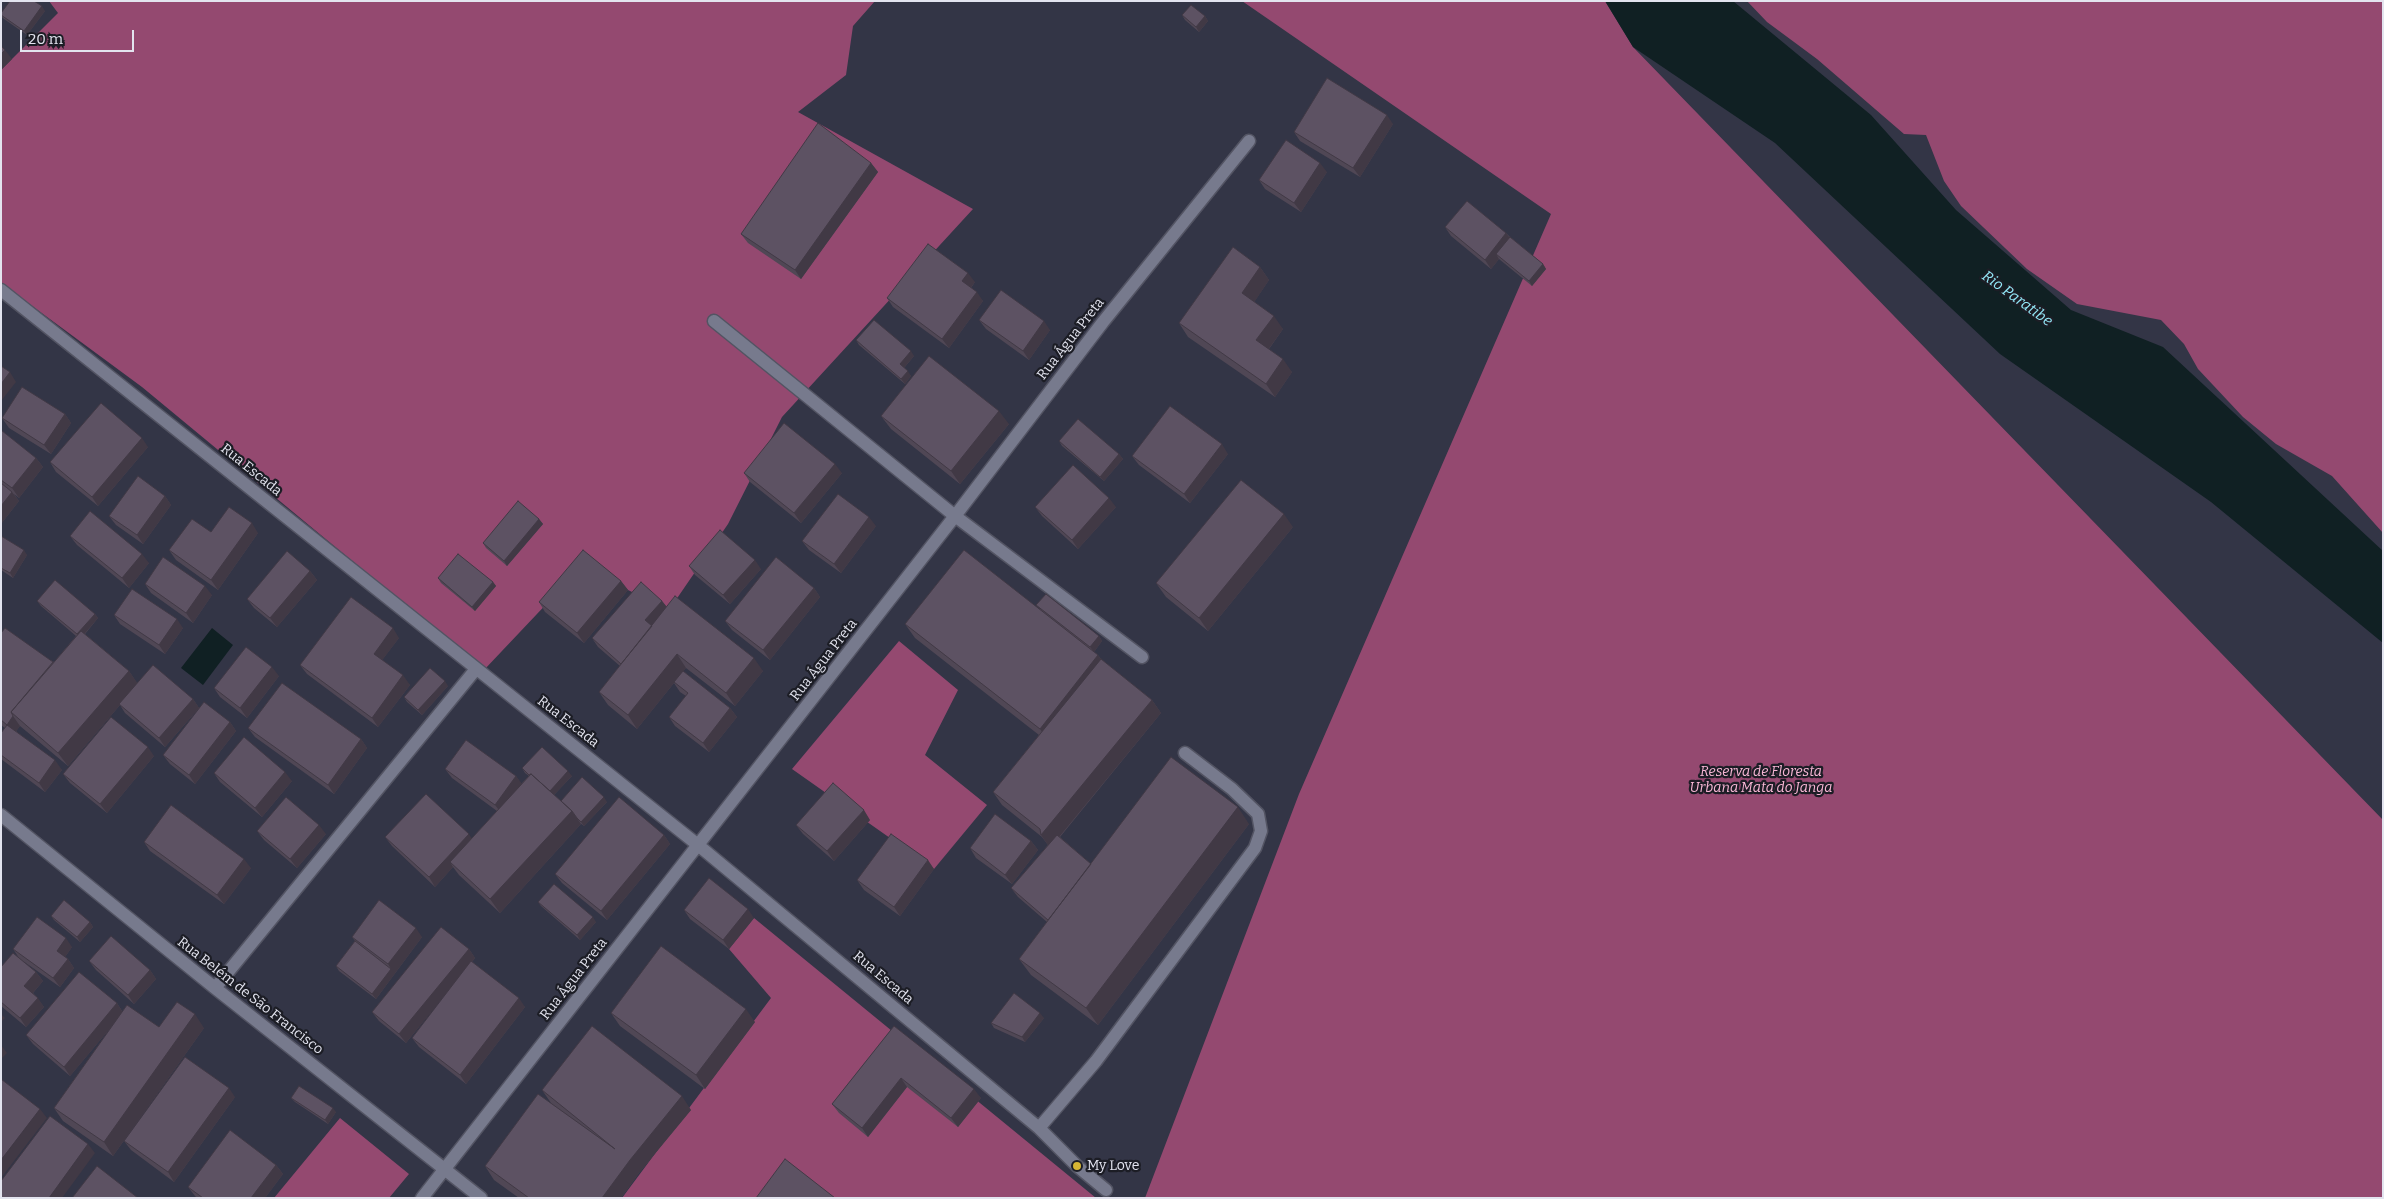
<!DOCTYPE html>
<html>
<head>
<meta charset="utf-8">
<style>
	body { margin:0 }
	#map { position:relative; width:2384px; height:1199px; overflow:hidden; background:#333546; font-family:Bitter,serif }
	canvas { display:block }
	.frame { position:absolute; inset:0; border:2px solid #e3e4ef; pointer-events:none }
	.scale { position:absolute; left:20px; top:30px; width:114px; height:22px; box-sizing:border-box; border:2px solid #e3e4ef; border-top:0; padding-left:6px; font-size:15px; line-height:18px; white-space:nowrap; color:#e3e4ef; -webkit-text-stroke:4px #1c1d25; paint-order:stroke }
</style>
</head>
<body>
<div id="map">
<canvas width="2384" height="1199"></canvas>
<div class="frame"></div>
<div class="scale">20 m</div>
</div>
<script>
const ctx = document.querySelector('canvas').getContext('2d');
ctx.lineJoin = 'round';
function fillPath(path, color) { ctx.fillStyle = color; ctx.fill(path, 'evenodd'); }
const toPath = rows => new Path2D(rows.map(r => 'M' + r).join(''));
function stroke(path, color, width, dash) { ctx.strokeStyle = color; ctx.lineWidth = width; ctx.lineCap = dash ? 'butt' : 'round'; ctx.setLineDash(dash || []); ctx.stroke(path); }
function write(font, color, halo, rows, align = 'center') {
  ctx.font = font + ' Bitter,serif'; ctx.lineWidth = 4.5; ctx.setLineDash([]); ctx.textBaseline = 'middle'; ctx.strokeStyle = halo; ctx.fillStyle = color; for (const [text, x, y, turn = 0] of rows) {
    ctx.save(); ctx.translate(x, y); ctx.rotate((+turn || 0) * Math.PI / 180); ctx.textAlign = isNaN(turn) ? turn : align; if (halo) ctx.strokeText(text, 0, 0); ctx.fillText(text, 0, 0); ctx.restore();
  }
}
const forest = toPath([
	[49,1,875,1,853,26,846,75,798,112,973,209,782,417,728,524,669,610,628,590,589,559,484,670,142,387,1,283,1,70,58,13],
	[1242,1,1605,1,1633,47,2383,820,2383,1198,1145,1198,1299,794,1551,214],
	[1747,1,2383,1,2383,533,2332,476,2276,444,2243,417,2198,369,2184,344,2161,320,2077,304,2027,269,1961,206,1944,181,1926,135,1904,134,1817,59,1767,22],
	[899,641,958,690,925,755,987,805,934,869,792,769],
	[754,918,1096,1198,622,1198,771,998,729,949],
	[340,1118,409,1174,389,1198,274,1198]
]);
const water = toPath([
	[1605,1,1733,1,1871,115,1956,210,2071,310,2163,347,2383,551,2383,643,2211,502,2000,354,1775,143,1633,47],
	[212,628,233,645,203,685,181,668]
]);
const street = toPath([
	[1,290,698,845,1039,1128,1077,1166,1106,1190],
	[714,321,955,516,1142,657],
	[1,815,215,988,481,1198],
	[215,988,476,669],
	[1039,1128,1096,1061,1255,848,1261,831,1258,814,1232,789,1185,753],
	[422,1198,955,516,1103,322,1249,141]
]);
const wall = toPath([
	[45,11,27,35,4,19,1,16,1,13],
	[1182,15,1205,16,1208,21,1199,32,1185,20],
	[1393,124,1360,177,1300,141,1294,132],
	[871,163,878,172,801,279,748,243,741,234],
	[1327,172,1301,212,1265,189,1259,180],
	[1445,227,1506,233,1510,237,1543,264,1546,269,1532,286,1499,259,1491,269,1451,236],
	[1260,267,1269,280,1254,302,1283,329,1269,349,1292,372,1275,397,1188,337,1179,323],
	[975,282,971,288,983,301,949,348,893,307,887,298],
	[979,320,1050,330,1029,360,986,329],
	[856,340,914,356,904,368,911,376,905,384,859,345],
	[65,414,71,423,51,454,9,428,2,418],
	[881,416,1009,424,960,484,891,429],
	[1,430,36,458,43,467,19,498,14,494,19,501,1,524],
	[1059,441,1119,454,1123,459,1104,481,1062,446],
	[148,447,98,506,56,472,50,462],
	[1228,454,1190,503,1139,465,1132,456],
	[744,473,842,473,801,523,750,482],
	[165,496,171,505,143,544,116,525,109,516],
	[1035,507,1116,507,1078,549,1042,516],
	[539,519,543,524,507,566,486,548,483,543],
	[876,526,841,573,809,550,802,541],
	[1293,527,1208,631,1166,597,1156,583],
	[258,533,218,590,176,560,169,550],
	[1,536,27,555,13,578,1,570],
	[70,536,149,563,129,588,77,545],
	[689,566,761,569,730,604,695,575],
	[310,571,317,580,277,627,254,608,247,599],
	[438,578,493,582,496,586,475,611,441,583],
	[621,581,628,590,584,643,545,612,539,602],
	[145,584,212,595,193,623,151,593],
	[814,588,820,597,770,660,732,630,725,621],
	[37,601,95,614,98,618,85,634,129,671,137,683,193,699,199,708,165,747,125,713,120,705,68,766,20,726,16,731,62,770,45,792,1,759,1,733,5,728,1,725,1,633,54,662,76,636,41,606],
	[662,601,667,607,763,671,735,706,686,668,683,671,730,708,737,717,709,752,675,726,669,717,686,696,680,692,674,683,637,729,608,705,599,692,620,666,598,647,592,638],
	[1036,605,1099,636,1102,641,1094,652,1098,655,1101,659,1152,700,1161,713,1060,837,1091,864,1249,824,1098,1025,1031,975,1019,959,1047,922,1018,897,1011,888,1048,845,1042,837,1002,805,993,792,1039,735,915,638,905,624,1040,609],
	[114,615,183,628,165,654,120,624],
	[399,638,382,660,410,685,378,727,307,674,300,665],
	[279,676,247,718,220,697,214,688],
	[448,686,422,715,407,702,404,697],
	[230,722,236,731,195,784,170,764,163,755],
	[248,728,361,739,367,748,334,794,255,737],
	[154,756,107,813,70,783,63,774],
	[522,768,572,776,554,795,561,801,607,802,584,826,580,823,581,824,500,913,459,875,453,867,435,887,392,846,385,837,472,838,497,811,452,778,445,769,516,776,521,784,529,776,525,773],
	[214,773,292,781,262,817,220,782],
	[870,820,834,861,803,834,796,825],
	[257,831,326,834,297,868,264,840],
	[664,835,670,844,607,920,562,883,555,874],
	[1031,841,1038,850,1012,884,976,858,970,848],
	[144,842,251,868,224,904,150,851],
	[934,869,900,916,864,890,857,880],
	[538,902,596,922,580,940,541,906],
	[684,910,754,918,729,949,690,919],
	[51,916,90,922,93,927,80,942,54,920],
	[352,937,422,937,376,999,339,971,336,966,355,941],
	[72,947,65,957,68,959,74,968,60,987,23,961,36,972,43,981,33,993,44,1007,26,1027,1,1006,1,967,19,958,13,949],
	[469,949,475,958,472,962,525,1007,466,1084,419,1047,412,1038,451,987,406,1043,379,1021,372,1012],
	[89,961,150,970,156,979,134,1004,96,970],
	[117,1003,122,1011,159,1027,204,1028,113,1156,63,1121,54,1108,112,1026,70,1076,33,1044,26,1035],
	[611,1013,755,1022,705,1089,620,1026],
	[1044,1018,1025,1042,994,1028,991,1023],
	[894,1026,981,1098,958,1127,907,1087,868,1137,839,1113,832,1104],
	[542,1090,691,1110,639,1173,621,1198,519,1198,494,1180,485,1166,551,1103],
	[235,1097,174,1182,131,1150,124,1141],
	[291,1098,336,1112,328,1124,295,1102],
	[276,1165,283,1174,265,1198,197,1198,195,1196,188,1187]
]);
const shadedWall = toPath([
	[42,6,45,11,27,35,24,31],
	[1205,16,1208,21,1199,32,1196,27],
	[5,50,12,59,1,70,1,54],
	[1387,115,1393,124,1360,177,1353,168],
	[871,163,878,172,801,279,795,270],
	[1320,163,1327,172,1301,212,1294,203],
	[1506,233,1513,242,1496,254,1499,259,1491,269,1485,260],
	[1543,264,1546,269,1532,286,1529,281],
	[1260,267,1269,280,1251,307,1242,293],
	[968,273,975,282,969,290,962,281],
	[977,292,983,301,949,348,942,339],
	[1274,316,1283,329,1265,354,1256,340],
	[1044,321,1050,330,1029,360,1023,351],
	[911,351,914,356,903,369,900,364],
	[1283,359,1292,372,1275,397,1266,384],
	[908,371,911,376,905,384,901,379],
	[10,372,16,382,1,401,1,384],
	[999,411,1009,424,960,484,951,471],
	[65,414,71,423,51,454,44,445],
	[142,438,148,447,98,506,92,497],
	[1222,444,1228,454,1190,503,1184,494],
	[1119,454,1123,459,1104,481,1100,477],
	[36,458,43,467,19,498,12,488],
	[835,464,842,473,801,523,794,513],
	[12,492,19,501,1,524,1,506],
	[165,496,171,505,143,544,137,535],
	[1109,498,1116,507,1078,549,1072,540],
	[1284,514,1293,527,1208,631,1199,618],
	[869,517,876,526,841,573,834,564],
	[539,519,543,524,507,566,504,561],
	[252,523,258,533,218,590,211,580],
	[24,550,27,555,13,578,10,573],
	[142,554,149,563,129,588,122,578],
	[755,560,761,569,730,604,723,595],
	[310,571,317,580,277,627,270,618],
	[621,581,628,590,584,643,577,633],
	[493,582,496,586,475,611,472,607],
	[205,586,212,595,193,623,186,613],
	[814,588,820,597,770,660,763,650],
	[662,601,669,610,651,629,645,620],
	[95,614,98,618,80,639,77,634],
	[177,619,183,628,165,654,159,645],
	[393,628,399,638,380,663,374,654],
	[1099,636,1102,641,1094,652,1090,647],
	[677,654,686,668,637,729,628,715],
	[1098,655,1107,668,1049,742,1040,729],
	[754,658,763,671,735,706,726,693],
	[272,667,279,676,247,718,240,708],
	[129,671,138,684,119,704,120,705,68,766,58,753],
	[403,675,410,685,378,727,372,718],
	[445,681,448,686,422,715,418,710],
	[193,699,199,708,165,747,159,738],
	[1152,700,1161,713,1050,848,1041,835],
	[730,708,737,717,709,752,703,743],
	[13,716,20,726,14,734,7,725],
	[230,722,236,731,195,784,189,775],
	[361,739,367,748,334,794,328,785],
	[148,747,154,756,107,813,100,804],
	[55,760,62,770,45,792,39,783],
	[568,771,572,776,552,797,549,792],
	[285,772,292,781,262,817,255,808],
	[516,776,523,785,502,814,495,805],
	[604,797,607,802,584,826,581,822],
	[1238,807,1249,824,1098,1025,1086,1008],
	[864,810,870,820,834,861,827,851],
	[572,811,581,824,500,913,490,899],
	[319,825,326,834,297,868,290,859],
	[469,834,475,844,450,862,453,867,435,887,429,877],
	[664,835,670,844,607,920,601,911],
	[1031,841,1038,850,1012,884,1005,875],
	[244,859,251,868,224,904,217,895],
	[928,860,934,869,900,916,894,907],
	[748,909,754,918,729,949,723,940],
	[593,917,596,922,580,940,577,935],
	[90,922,93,927,80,942,77,937],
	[416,928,422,937,376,999,372,994,391,969,388,964],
	[66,938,72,947,63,960,57,951],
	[469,949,475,958,406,1043,399,1034],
	[68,959,74,968,60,987,53,978],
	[150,970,156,979,134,1004,128,995],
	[36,972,43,981,31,995,24,986],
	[38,998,44,1007,26,1027,20,1018],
	[519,998,525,1007,466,1084,460,1075],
	[117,1003,123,1013,70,1076,64,1067],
	[746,1009,755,1022,705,1089,696,1075],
	[1040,1013,1044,1018,1025,1042,1022,1037],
	[1,1014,5,1018,1,1022],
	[195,1014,204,1028,113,1156,104,1142],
	[1,1045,7,1053,1,1059],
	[901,1078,907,1087,868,1137,862,1128],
	[229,1088,235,1097,174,1182,168,1172],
	[974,1089,981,1098,958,1127,951,1118],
	[682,1096,691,1110,639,1173,621,1198,602,1198,630,1160],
	[333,1108,336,1112,328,1124,325,1120],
	[40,1109,47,1118,1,1178,1,1160],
	[88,1144,95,1153,62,1198,49,1198],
	[276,1165,283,1174,265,1198,251,1198]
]);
const building = toPath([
	[10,1,34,1,42,6,24,31,1,15,1,13,10,1],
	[1191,5,1205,16,1196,27,1182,15,1191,5],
	[1,46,5,50,1,54,1,46],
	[1327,78,1387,115,1353,168,1294,132,1327,78],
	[818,123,871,163,795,270,741,234,818,123],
	[1286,140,1320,163,1294,203,1259,180,1286,140],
	[1467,201,1506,233,1485,260,1445,227,1467,201],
	[1510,237,1543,264,1529,281,1496,254,1510,237],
	[928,244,968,273,962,281,977,292,942,339,887,298,928,244],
	[1233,247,1260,267,1242,293,1274,316,1256,340,1283,359,1266,384,1179,323,1233,247],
	[1001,290,1044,321,1023,351,979,320,1001,290],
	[874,320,911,351,900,364,908,371,901,379,856,340,874,320],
	[929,356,999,411,951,471,881,416,929,356],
	[1,366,10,372,1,384,1,366],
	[22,387,65,414,44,445,2,418,22,387],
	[101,403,142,438,92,497,50,462,101,403],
	[1170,406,1222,444,1184,494,1132,456,1170,406],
	[1078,419,1119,454,1100,477,1059,441,1078,419],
	[784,423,835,464,794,513,744,473,784,423],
	[1,430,36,458,12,488,1,480,1,430],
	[1073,465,1109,498,1072,540,1035,507,1073,465],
	[138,476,165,496,137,535,109,516,138,476],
	[1241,480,1284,514,1199,618,1156,583,1241,480],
	[1,483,12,492,1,506,1,483],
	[838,494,869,517,834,564,802,541,838,494],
	[518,501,539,519,504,561,483,543,518,501],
	[229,507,252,523,211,580,169,550,192,519,211,532,229,507],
	[90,511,142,554,122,578,70,536,90,511],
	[720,530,755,560,723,595,689,566,720,530],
	[1,536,24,550,10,573,1,568,1,536],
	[583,550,621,581,577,633,539,602,583,550],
	[964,550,1098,655,1040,729,905,624,964,550],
	[287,551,310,571,270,618,247,599,287,551],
	[458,554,493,582,472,607,438,578,458,554],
	[163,557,205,586,186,613,145,584,163,557],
	[776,557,814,588,763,650,725,621,776,557],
	[55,580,95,614,77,634,37,601,55,580],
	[641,582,662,601,645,620,652,626,621,664,592,638,641,582],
	[132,589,177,619,159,645,114,615,132,589],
	[1046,594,1099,636,1090,647,1036,605,1046,594],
	[675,596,754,658,726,693,677,654,628,715,599,692,675,596],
	[351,597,393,628,374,654,403,675,372,718,300,665,351,597],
	[5,628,53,662,11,712,13,716,7,725,1,720,1,633,5,628],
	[81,631,129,671,58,753,11,712,81,631],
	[246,647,272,667,240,708,214,688,246,647],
	[1101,659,1152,700,1041,835,1040,829,993,792,1101,659],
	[153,665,193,699,159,738,119,704,153,665],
	[430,668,445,681,418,710,404,697,430,668],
	[683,671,730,708,703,743,669,717,688,693,674,682,683,671],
	[282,683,361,739,328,785,248,728,282,683],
	[204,702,230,722,189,775,163,755,204,702],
	[111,717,148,747,100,804,63,774,111,717],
	[7,725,55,760,39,783,1,755,1,733,7,725],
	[244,737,285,772,255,808,214,773,244,737],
	[466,740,516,776,495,805,445,769,466,740],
	[542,747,568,771,550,791,531,774,529,775,522,768,542,747],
	[1171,757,1238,807,1086,1008,1019,959,1171,757],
	[531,774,572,811,490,899,450,862,531,774],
	[582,777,604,797,581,822,577,818,572,811,561,801,582,777],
	[833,783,864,810,827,851,796,825,833,783],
	[426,794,469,834,429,877,385,837,426,794],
	[286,797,319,825,290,859,257,831,286,797],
	[619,797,664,835,601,911,555,874,619,797],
	[171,805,244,859,217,895,144,842,171,805],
	[995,814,1031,841,1005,875,970,848,995,814],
	[891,834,928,860,894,907,857,880,891,834],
	[1057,835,1091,864,1048,920,1011,888,1057,835],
	[709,878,748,909,723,940,684,910,709,878],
	[554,884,593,917,577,935,538,902,554,884],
	[64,900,90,922,77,937,51,916,64,900],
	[379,900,416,928,388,964,352,937,379,900],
	[37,917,66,938,57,951,68,959,53,978,13,949,37,917],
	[441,927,469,949,399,1034,372,1012,441,927],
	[111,936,150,970,128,995,89,961,111,936],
	[355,941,391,969,372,994,336,966,355,941],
	[661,946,746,1009,696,1075,611,1013,661,946],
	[13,953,36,972,24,986,38,998,20,1018,1,1002,1,967,13,953],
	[471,961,519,998,460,1075,412,1038,471,961],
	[79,972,117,1003,64,1067,26,1035,79,972],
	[1014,993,1040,1013,1022,1037,991,1023,1014,993],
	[177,1002,195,1014,104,1142,54,1108,127,1005,159,1027,177,1002],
	[592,1026,682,1096,630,1160,602,1198,529,1198,485,1166,538,1094,615,1149,542,1090,592,1026],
	[894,1026,974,1089,951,1118,901,1078,862,1128,832,1104,894,1026],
	[185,1057,229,1088,168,1172,124,1141,185,1057],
	[1,1079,40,1109,1,1160,1,1079],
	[299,1086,333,1108,325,1120,291,1098,299,1086],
	[50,1116,88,1144,49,1198,1,1198,1,1181,50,1116],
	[230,1130,276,1165,251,1198,203,1198,188,1187,230,1130],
	[785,1159,835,1198,756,1198,785,1159],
	[97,1166,138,1198,72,1198,97,1166]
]);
const markers = [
	[1077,1166,5,"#d6b534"]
];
const streetNames = [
	["Rua Água Preta",1071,339,-52],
	["Rua Escada",251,470,39],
	["Rua Água Preta",824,660,-52],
	["Rua Escada",568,722,38],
	["Rua Escada",883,978,40],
	["Rua Água Preta",574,979,-52],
	["Rua Belém de São Francisco",250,996,38]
];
const parkNames = [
	["Reserva de Floresta",1761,772],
	["Urbana Mata do Janga",1761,788]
];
const poiNames = [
	["My Love",1087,1166]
];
const waterNames = [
	["Rio Paratibe",2017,299,36]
];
fillPath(forest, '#944970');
fillPath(water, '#102023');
stroke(street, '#535463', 15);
stroke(street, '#777a8d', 12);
fillPath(wall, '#504755');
fillPath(shadedWall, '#413945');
fillPath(building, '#5d5263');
stroke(building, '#413945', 1);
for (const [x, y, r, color] of markers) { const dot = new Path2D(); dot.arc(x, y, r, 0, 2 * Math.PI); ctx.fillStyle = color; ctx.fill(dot); stroke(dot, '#1c1d25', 2); }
write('14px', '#e3e4ef', '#1c1d25', streetNames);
write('italic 14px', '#f9b7d6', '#1c1d25', parkNames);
write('14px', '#e3e4ef', '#1c1d25', poiNames, 'left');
write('italic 15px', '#93e8f8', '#1c1d25', waterNames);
</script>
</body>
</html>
